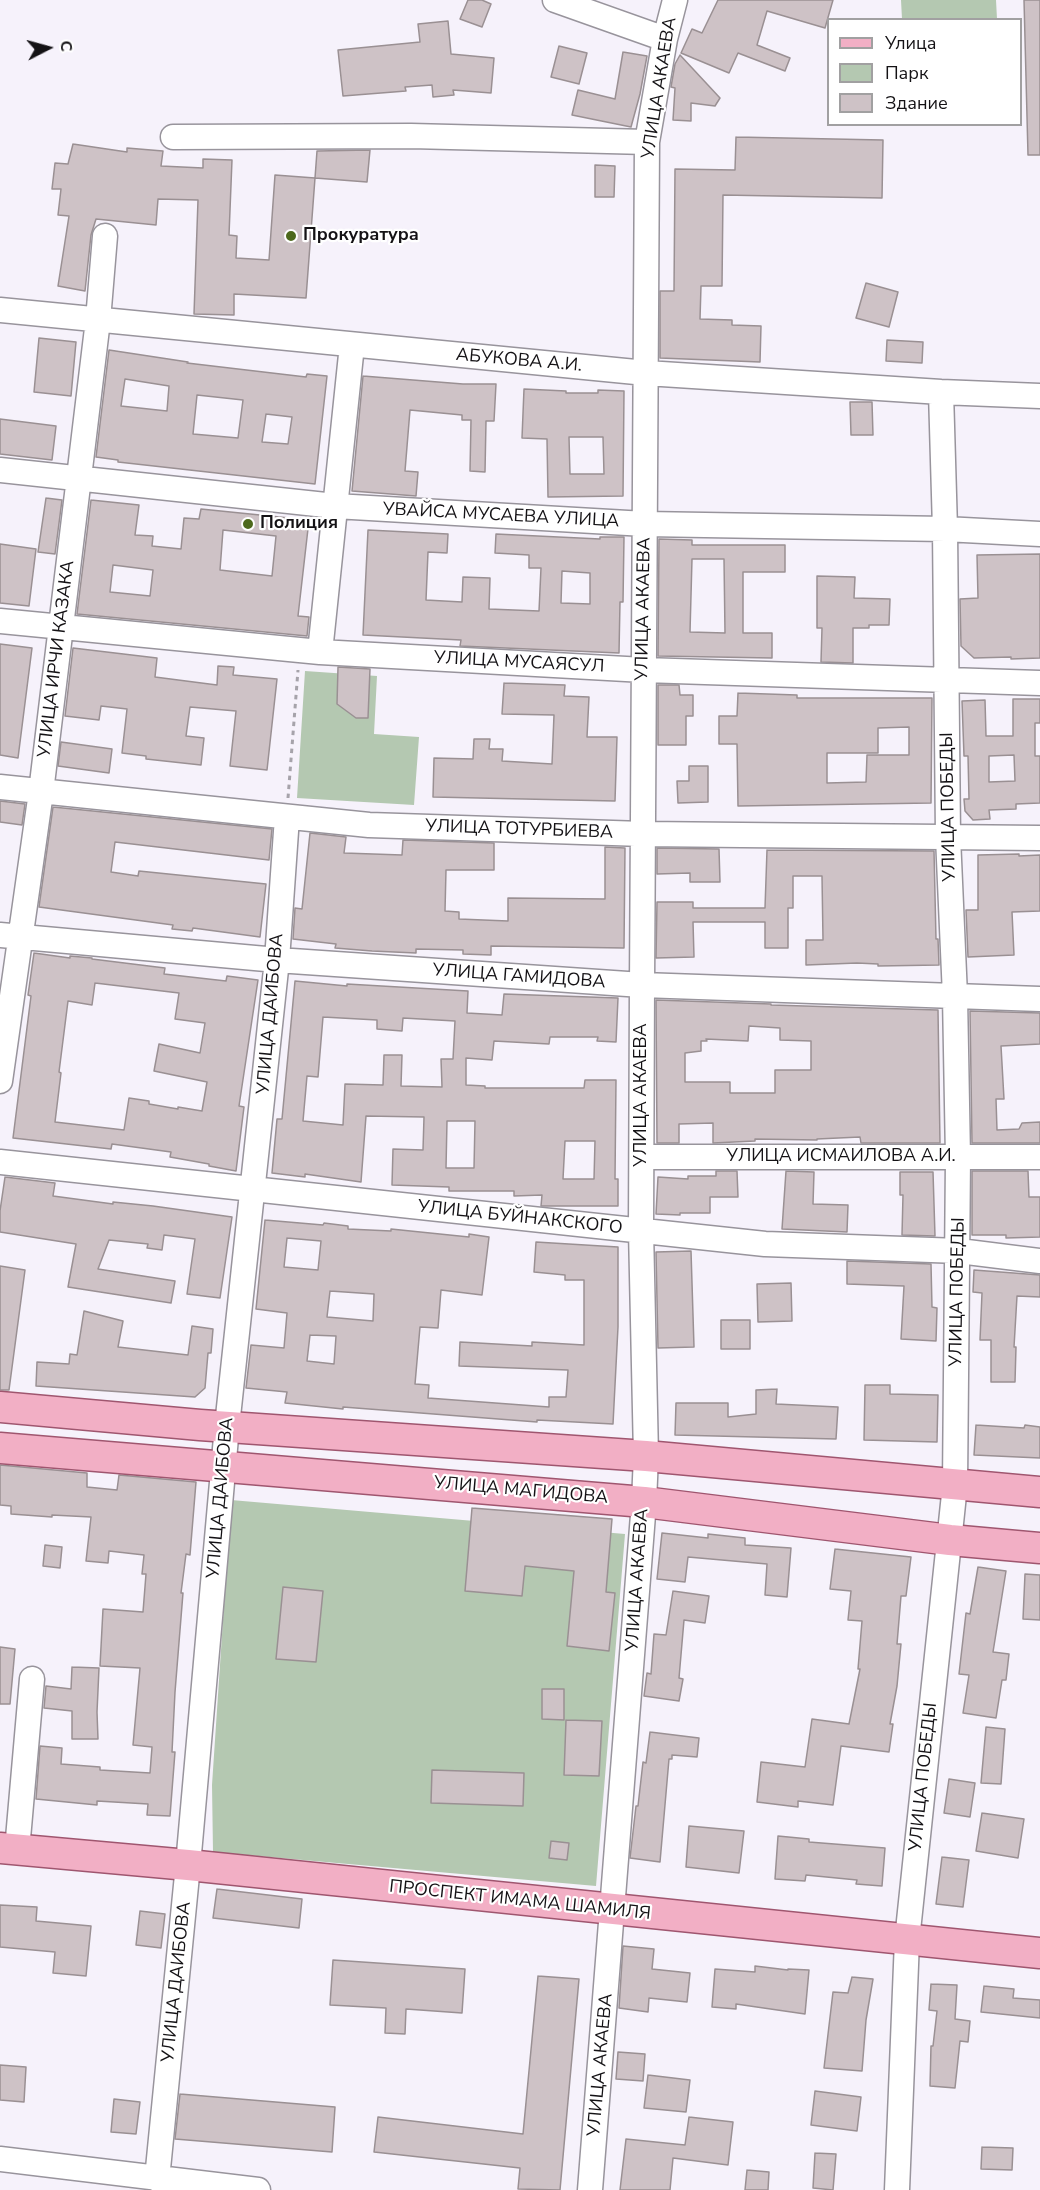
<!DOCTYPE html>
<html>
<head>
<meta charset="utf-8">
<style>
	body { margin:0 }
	#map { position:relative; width:1040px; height:2190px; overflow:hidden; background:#f6f2fb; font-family:"Nunito Sans",sans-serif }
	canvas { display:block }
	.legend { position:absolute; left:827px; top:18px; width:195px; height:108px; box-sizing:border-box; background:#fff; border:2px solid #a1a0a1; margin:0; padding:8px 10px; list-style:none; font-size:18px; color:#141215 }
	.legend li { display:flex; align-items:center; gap:12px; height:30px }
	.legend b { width:30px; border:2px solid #a1a0a1 }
	.north { position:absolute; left:18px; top:18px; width:60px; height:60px; -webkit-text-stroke:4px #fff; paint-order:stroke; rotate:84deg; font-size:16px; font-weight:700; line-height:24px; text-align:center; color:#141215 }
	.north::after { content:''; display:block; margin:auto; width:21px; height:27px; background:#141215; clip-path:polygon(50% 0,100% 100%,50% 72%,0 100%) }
</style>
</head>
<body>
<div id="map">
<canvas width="1040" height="2190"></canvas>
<ul class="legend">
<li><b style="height:8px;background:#f2afc5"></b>Улица</li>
<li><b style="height:16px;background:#b4c8b1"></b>Парк</li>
<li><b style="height:16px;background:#cec2c6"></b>Здание</li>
</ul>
<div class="north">С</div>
</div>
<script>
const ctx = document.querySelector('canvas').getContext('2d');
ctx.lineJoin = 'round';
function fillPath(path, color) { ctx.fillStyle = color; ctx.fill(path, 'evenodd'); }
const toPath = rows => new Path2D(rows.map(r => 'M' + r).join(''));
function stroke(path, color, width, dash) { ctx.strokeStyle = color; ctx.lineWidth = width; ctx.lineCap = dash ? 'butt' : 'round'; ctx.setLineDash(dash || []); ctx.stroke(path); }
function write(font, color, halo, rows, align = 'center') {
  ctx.font = font + ' "Nunito Sans",sans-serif'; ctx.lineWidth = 4.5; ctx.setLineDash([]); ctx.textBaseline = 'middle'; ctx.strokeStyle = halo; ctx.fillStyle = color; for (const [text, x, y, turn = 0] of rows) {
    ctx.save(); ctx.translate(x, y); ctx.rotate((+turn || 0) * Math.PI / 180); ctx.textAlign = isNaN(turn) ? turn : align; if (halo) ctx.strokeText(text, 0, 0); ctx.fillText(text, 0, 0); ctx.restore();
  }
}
const green = toPath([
	[901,0,996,0,997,19,902,19],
	[305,671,377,676,374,734,419,737,414,805,297,798],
	[231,1500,625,1534,596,1886,213,1852,212,1785]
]);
const building = toPath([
	[468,0,482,0,491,4,482,27,460,19,468,0],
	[718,0,833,0,825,28,767,11,757,45,790,58,785,71,738,53,729,73,681,53,692,29,702,33,718,0],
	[1024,0,1040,0,1040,155,1028,155,1024,0],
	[448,21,451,54,494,58,491,93,453,90,454,95,433,97,432,85,405,87,406,91,343,96,338,50,420,42,418,24,448,21],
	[559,46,587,53,579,84,551,77,559,46],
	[623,52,647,56,640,94,631,127,572,115,578,90,615,99,623,52],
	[680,55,720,98,715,106,691,103,691,121,673,120,675,88,671,87,675,64,680,55],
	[736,137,883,140,882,198,723,195,722,286,701,286,700,319,732,320,732,325,761,326,760,362,660,358,660,291,674,291,675,169,735,170,736,137],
	[73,144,127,152,127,148,163,151,161,166,203,168,203,159,232,160,229,235,237,236,236,258,269,260,275,175,315,178,306,298,234,294,234,315,194,314,198,200,158,199,156,225,96,219,91,235,85,291,58,286,69,216,58,215,61,189,52,189,55,163,68,164,73,144],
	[370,150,367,182,315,178,317,151,370,150],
	[595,165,615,166,614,197,595,197,595,165],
	[866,283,898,292,889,327,856,318,866,283],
	[39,338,76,342,71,396,34,392,39,338],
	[887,340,923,342,922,363,886,361,887,340],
	[109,350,188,362,187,363,306,377,307,374,327,376,315,484,118,462,118,460,96,457,109,350],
	[125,379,169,386,167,411,121,406,125,379],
	[197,395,243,400,238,438,193,434,197,395],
	[266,414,292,417,288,444,262,442,266,414],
	[363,376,463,384,496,384,494,421,486,421,485,472,470,471,471,420,462,420,462,415,410,410,405,471,418,472,416,496,352,491,363,376],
	[524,389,566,391,566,393,598,393,598,390,624,391,623,496,548,497,547,439,522,438,524,389],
	[569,437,603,437,604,474,570,474,569,437],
	[850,402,872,402,873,435,851,435,850,402],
	[0,419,56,426,52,460,0,454,0,419],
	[46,498,62,500,55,554,38,552,46,498],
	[91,500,139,505,135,535,153,536,152,546,181,549,184,518,199,519,201,509,309,520,298,616,309,617,307,636,77,614,91,500],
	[223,530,276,536,272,576,220,570,223,530],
	[113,565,153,570,150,596,110,592,113,565],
	[368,530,448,534,447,553,428,552,426,600,462,602,463,577,490,578,489,609,539,611,541,568,529,568,529,555,495,553,496,534,600,539,600,537,624,537,623,602,620,602,619,653,460,646,461,640,363,635,368,530],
	[562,571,590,573,590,604,561,603,562,571],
	[659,539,692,540,692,545,785,545,785,572,743,572,743,633,772,633,772,658,658,656,659,539],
	[692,559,724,559,725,633,690,632,692,559],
	[0,544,36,549,29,606,0,603,0,544],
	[1040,554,1040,658,1011,659,1011,657,974,658,961,646,960,599,978,598,977,555,1040,554],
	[817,576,855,577,854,598,890,599,889,625,869,625,869,628,853,628,853,663,821,662,822,628,817,628,817,576],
	[0,644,32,648,18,758,0,755,0,644],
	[73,648,157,658,155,677,217,685,218,666,234,667,233,675,277,679,267,770,230,766,236,711,190,707,186,736,204,738,201,765,146,759,146,756,122,753,127,709,101,706,99,720,65,716,73,648],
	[338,667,370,669,368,718,356,718,337,704,338,667],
	[504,683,565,685,564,696,589,697,587,737,617,737,615,801,433,797,434,758,473,759,474,739,490,739,489,749,503,749,502,761,552,764,554,715,502,714,504,683],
	[658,685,679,685,680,695,693,695,693,716,686,716,686,745,658,745,658,685],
	[738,693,797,695,797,698,932,698,931,803,738,806,737,744,719,744,719,716,737,716,738,693],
	[909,727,909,755,867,755,866,782,827,783,827,753,878,753,878,728,909,727],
	[1013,699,1040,699,1040,723,1035,723,1035,756,1040,756,1040,803,1016,804,1016,809,989,810,990,819,973,820,965,811,964,799,969,799,968,756,964,756,962,701,985,700,986,736,1013,736,1013,699],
	[1014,755,1015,781,989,782,989,756,1014,755],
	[61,742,112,749,109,773,58,766,61,742],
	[689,766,708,766,708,802,678,803,677,781,689,781,689,766],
	[0,801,25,804,22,825,0,822,0,801],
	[53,807,272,829,269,860,115,842,111,872,138,876,139,871,266,884,260,937,193,928,192,931,172,929,173,925,39,907,53,807],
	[310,833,346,837,344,853,402,855,403,840,494,843,494,870,446,870,445,911,459,912,459,919,508,921,508,898,605,899,605,847,625,848,624,948,491,946,491,955,463,954,463,950,416,949,416,953,372,951,335,948,336,944,293,939,295,908,302,909,310,833],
	[657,848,719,849,720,882,690,882,690,873,657,874,657,848],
	[767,850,934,851,936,939,938,939,939,965,878,966,878,964,857,963,806,965,806,940,823,940,822,876,793,876,793,908,788,908,788,948,765,948,765,922,693,922,694,957,656,958,657,902,693,902,693,908,765,908,767,850],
	[1019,854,1019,856,1040,855,1040,911,1012,912,1014,955,968,957,966,910,978,910,978,855,1019,854],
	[34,953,70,958,70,956,92,958,92,959,165,968,164,974,226,981,227,976,258,980,239,1106,244,1107,236,1171,209,1166,209,1164,170,1157,171,1152,112,1144,111,1149,13,1138,31,996,28,995,34,953],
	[95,983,179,993,175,1019,205,1023,200,1053,159,1044,154,1071,207,1082,202,1111,178,1107,178,1109,149,1104,149,1101,129,1098,124,1130,55,1122,61,1073,59,1072,68,1001,92,1005,95,983],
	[295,981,347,986,347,984,468,991,467,1013,502,1015,504,994,618,998,616,1042,597,1041,598,1037,550,1037,549,1044,494,1041,492,1060,466,1058,466,1085,485,1086,485,1088,584,1088,585,1080,616,1080,615,1179,618,1179,618,1206,541,1206,542,1195,514,1196,514,1191,449,1191,449,1187,392,1185,393,1149,423,1150,424,1117,366,1116,361,1182,305,1174,305,1177,272,1173,277,1119,282,1119,295,981],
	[323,1017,377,1020,377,1029,402,1031,403,1018,455,1021,453,1059,441,1059,442,1087,401,1086,402,1055,384,1055,383,1085,345,1084,343,1125,303,1121,307,1076,318,1077,323,1017],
	[447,1121,475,1121,474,1168,446,1168,447,1121],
	[565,1141,595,1141,594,1179,563,1179,565,1141],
	[656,1000,771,1004,771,1005,938,1010,940,1143,861,1143,860,1137,817,1139,817,1140,755,1139,755,1141,713,1143,713,1123,679,1124,679,1143,657,1143,656,1000],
	[749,1026,780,1028,780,1040,811,1041,811,1070,775,1070,775,1093,730,1093,730,1082,685,1082,685,1053,701,1051,701,1041,707,1041,706,1039,748,1041,749,1026],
	[970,1011,1040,1013,1040,1044,1001,1046,1004,1099,996,1099,997,1130,1019,1129,1022,1123,1040,1122,1040,1143,972,1143,970,1011],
	[716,1171,737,1171,738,1197,710,1197,710,1213,680,1213,680,1215,656,1214,658,1177,688,1179,688,1176,716,1176,716,1171],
	[786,1171,814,1172,813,1204,848,1205,847,1232,782,1229,786,1171],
	[972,1171,1028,1171,1029,1197,1040,1197,1040,1237,1006,1238,1006,1235,972,1235,972,1171],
	[900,1172,933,1172,935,1236,902,1235,903,1195,900,1195,900,1172],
	[5,1177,55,1183,53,1196,113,1204,113,1202,153,1206,232,1217,220,1298,187,1294,195,1239,164,1235,162,1250,147,1248,148,1244,109,1240,98,1269,175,1281,171,1303,68,1287,76,1244,0,1232,0,1211,5,1177],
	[265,1220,323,1225,324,1223,348,1226,348,1229,391,1231,391,1229,469,1237,469,1234,489,1237,482,1295,441,1290,438,1328,420,1327,415,1384,429,1385,428,1398,549,1407,549,1397,566,1397,568,1370,459,1366,460,1342,532,1346,532,1342,584,1345,584,1280,565,1280,565,1275,534,1272,536,1242,618,1247,618,1327,613,1424,537,1420,537,1422,343,1407,343,1409,285,1403,287,1392,246,1388,251,1345,284,1348,287,1313,256,1309,265,1220],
	[287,1238,321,1241,318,1270,284,1267,287,1238],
	[330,1291,374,1294,373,1321,327,1317,330,1291],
	[310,1335,336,1336,334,1364,307,1361,310,1335],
	[691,1251,694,1347,658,1348,656,1252,691,1251],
	[847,1261,931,1264,932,1307,937,1308,936,1341,901,1339,904,1286,847,1284,847,1261],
	[0,1266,25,1270,9,1390,0,1390,0,1266],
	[974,1270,1040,1275,1040,1297,1017,1296,1014,1347,1016,1347,1015,1382,991,1382,991,1340,980,1340,982,1293,973,1292,974,1270],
	[791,1283,792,1321,758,1322,757,1284,791,1283],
	[84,1311,123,1321,118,1347,188,1355,192,1326,213,1329,211,1353,208,1353,205,1388,195,1397,36,1386,37,1362,69,1364,70,1354,77,1355,84,1311],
	[721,1320,750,1320,750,1349,721,1349,721,1320],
	[865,1385,890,1385,890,1394,938,1395,937,1442,864,1440,865,1385],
	[777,1389,776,1404,838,1407,836,1439,675,1435,676,1403,728,1403,728,1417,756,1414,756,1390,777,1389],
	[976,1425,1024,1428,1025,1425,1040,1427,1040,1458,974,1455,976,1425],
	[0,1465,87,1473,87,1487,117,1490,119,1475,196,1482,190,1555,186,1554,181,1593,183,1593,175,1692,172,1752,175,1752,170,1816,147,1815,148,1804,97,1801,97,1805,36,1799,40,1746,62,1748,61,1764,100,1767,100,1770,150,1773,152,1747,133,1745,140,1668,100,1666,103,1609,143,1612,146,1574,142,1574,144,1555,109,1551,108,1563,86,1561,91,1517,52,1515,52,1517,11,1514,11,1506,0,1505,0,1465],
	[472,1508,612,1519,606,1592,615,1593,609,1651,567,1646,574,1571,525,1566,522,1596,465,1591,472,1508],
	[662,1533,708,1538,708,1534,745,1538,745,1545,791,1548,787,1597,765,1595,767,1564,688,1557,685,1582,657,1579,662,1533],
	[45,1545,62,1547,60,1568,43,1566,45,1545],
	[835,1549,911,1557,906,1596,901,1596,897,1644,901,1644,897,1686,890,1724,893,1724,889,1752,841,1746,833,1805,798,1801,798,1807,757,1802,761,1762,805,1767,812,1719,849,1724,860,1669,858,1669,862,1621,848,1620,851,1591,830,1589,835,1549],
	[978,1567,1006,1571,993,1652,1009,1654,1006,1680,1002,1680,996,1718,963,1713,969,1675,959,1674,966,1613,970,1614,978,1567],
	[1025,1574,1040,1575,1040,1620,1023,1619,1025,1574],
	[283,1587,323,1591,316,1662,276,1659,283,1587],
	[673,1591,709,1596,705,1623,684,1620,679,1678,683,1679,679,1701,644,1696,647,1673,651,1674,654,1634,666,1635,673,1591],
	[0,1647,15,1649,10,1704,0,1704,0,1647],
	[72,1667,99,1668,97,1712,98,1739,72,1739,72,1711,44,1708,46,1686,71,1689,72,1667],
	[542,1689,564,1689,564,1720,542,1719,542,1689],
	[566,1720,602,1721,599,1776,564,1775,566,1720],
	[986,1727,1005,1729,1001,1784,981,1783,986,1727],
	[650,1732,699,1738,697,1757,672,1755,672,1759,669,1759,660,1862,630,1858,636,1806,638,1806,643,1762,646,1763,650,1732],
	[432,1770,524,1773,523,1806,431,1803,432,1770],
	[949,1779,975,1783,970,1817,944,1813,949,1779],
	[982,1813,1024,1819,1018,1858,976,1851,982,1813],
	[689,1826,744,1831,739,1873,686,1867,689,1826],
	[778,1836,809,1839,809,1842,885,1848,882,1886,856,1884,857,1880,806,1875,805,1881,775,1879,778,1836],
	[551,1841,569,1843,567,1860,549,1858,551,1841],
	[942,1857,969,1860,963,1907,936,1904,942,1857],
	[217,1889,302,1899,299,1928,213,1918,217,1889],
	[0,1905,37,1907,36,1921,91,1926,86,1976,53,1973,55,1952,0,1947,0,1905],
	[140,1911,165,1914,161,1948,136,1945,140,1911],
	[623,1946,654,1949,652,1969,690,1973,687,2002,649,1998,648,2012,619,2008,623,1946],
	[333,1960,465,1969,462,2013,406,2009,405,2034,385,2033,386,2008,330,2005,333,1960],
	[755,1966,788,1970,788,1969,809,1970,805,2014,736,2004,736,2009,712,2007,715,1969,755,1972,755,1966],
	[538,1976,579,1979,560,2190,518,2189,520,2168,374,2152,378,2117,523,2134,538,1976],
	[852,1977,873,1979,866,2020,862,2071,824,2068,833,1992,848,1993,852,1977],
	[931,1984,957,1985,955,2019,970,2021,968,2042,960,2041,955,2088,930,2086,931,2046,933,2046,937,2011,929,2010,931,1984],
	[984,1986,1014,1989,1013,1998,1040,2000,1040,2018,981,2012,984,1986],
	[618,2052,645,2054,643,2081,616,2079,618,2052],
	[0,2065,26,2067,24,2102,0,2100,0,2065],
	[648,2075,690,2080,686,2112,644,2108,648,2075],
	[815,2091,861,2097,857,2131,811,2125,815,2091],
	[180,2094,335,2107,332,2152,175,2139,180,2094],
	[114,2099,140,2102,136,2134,111,2132,114,2099],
	[689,2117,733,2122,728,2165,673,2158,670,2190,620,2190,626,2139,685,2145,689,2117],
	[982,2147,1013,2148,1012,2170,981,2169,982,2147],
	[815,2153,836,2154,833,2190,813,2188,815,2153],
	[747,2170,769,2172,768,2190,745,2190,747,2170]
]);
const path = toPath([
	[288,798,298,670]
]);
const minor = toPath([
	[555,0,665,39],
	[173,137,411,136,647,142],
	[0,310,646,373,941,392,1040,396],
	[0,470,335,506,645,524,945,529,1040,534],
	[0,621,320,652,644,670,1040,683],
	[320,652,352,345],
	[0,787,369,825,643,834,1040,838],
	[0,935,277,960,642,985,1040,999],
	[0,1081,41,792,98,320,105,236],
	[642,1157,1040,1157],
	[0,1162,765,1244,959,1251,1040,1261],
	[17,1850,32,1679],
	[0,2159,258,2190],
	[157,2179,188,1865,227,1426,277,960,287,817],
	[590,2190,644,1502,646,1456,641,1230,642,985,647,142,665,39,675,0],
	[897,2190,907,1940,955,1485,958,1158,955,996,948,837,945,529,941,392]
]);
const major = toPath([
	[0,1407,200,1425,646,1456,1040,1492],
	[0,1448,644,1502,950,1540,1040,1548],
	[0,1848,188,1865,1040,1953]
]);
const markers = [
	[291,236,6,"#4d691c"],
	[248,524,6,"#4d691c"]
];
const streetNames = [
	["УЛИЦА АКАЕВА",660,88,-81],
	["АБУКОВА А.И.",519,361,5],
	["УВАЙСА МУСАЕВА УЛИЦА",501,516,3],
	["УЛИЦА АКАЕВА",644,609,-89],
	["УЛИЦА ИРЧИ КАЗАКА",57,659,-83],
	["УЛИЦА МУСАЯСУЛ",519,663,3],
	["УЛИЦА ПОБЕДЫ",949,807,-91],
	["УЛИЦА ТОТУРБИЕВА",519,830,2],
	["УЛИЦА ГАМИДОВА",519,977,4],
	["УЛИЦА ДАИБОВА",271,1014,-85],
	["УЛИЦА АКАЕВА",642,1095,-90],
	["УЛИЦА ИСМАИЛОВА А.И.",841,1157],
	["УЛИЦА БУЙНАКСКОГО",520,1218,6],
	["УЛИЦА ПОБЕДЫ",958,1292,-89],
	["УЛИЦА МАГИДОВА",521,1491,5],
	["УЛИЦА ДАИБОВА",221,1498,-85],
	["УЛИЦА АКАЕВА",638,1580,-86],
	["УЛИЦА ПОБЕДЫ",924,1777,-84],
	["ПРОСПЕКТ ИМАМА ШАМИЛЯ",520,1901,6],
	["УЛИЦА ДАИБОВА",177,1982,-84],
	["УЛИЦА АКАЕВА",601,2065,-85]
];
const poiNames = [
	["Прокуратура",303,236],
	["Полиция",260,524]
];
fillPath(green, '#b4c8b1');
fillPath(building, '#cec2c6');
stroke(building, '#9a9093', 1.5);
stroke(minor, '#98949c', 27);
stroke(major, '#9f566f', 33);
stroke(path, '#a6a3aa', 3, [4.5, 4.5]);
stroke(minor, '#fff', 24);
stroke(major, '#f2afc5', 30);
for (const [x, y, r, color] of markers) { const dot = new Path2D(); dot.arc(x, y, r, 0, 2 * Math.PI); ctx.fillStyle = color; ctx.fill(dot); stroke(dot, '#fff', 2); }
write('18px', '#141215', '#fff', streetNames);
write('bold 18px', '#141215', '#fff', poiNames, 'left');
</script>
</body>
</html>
